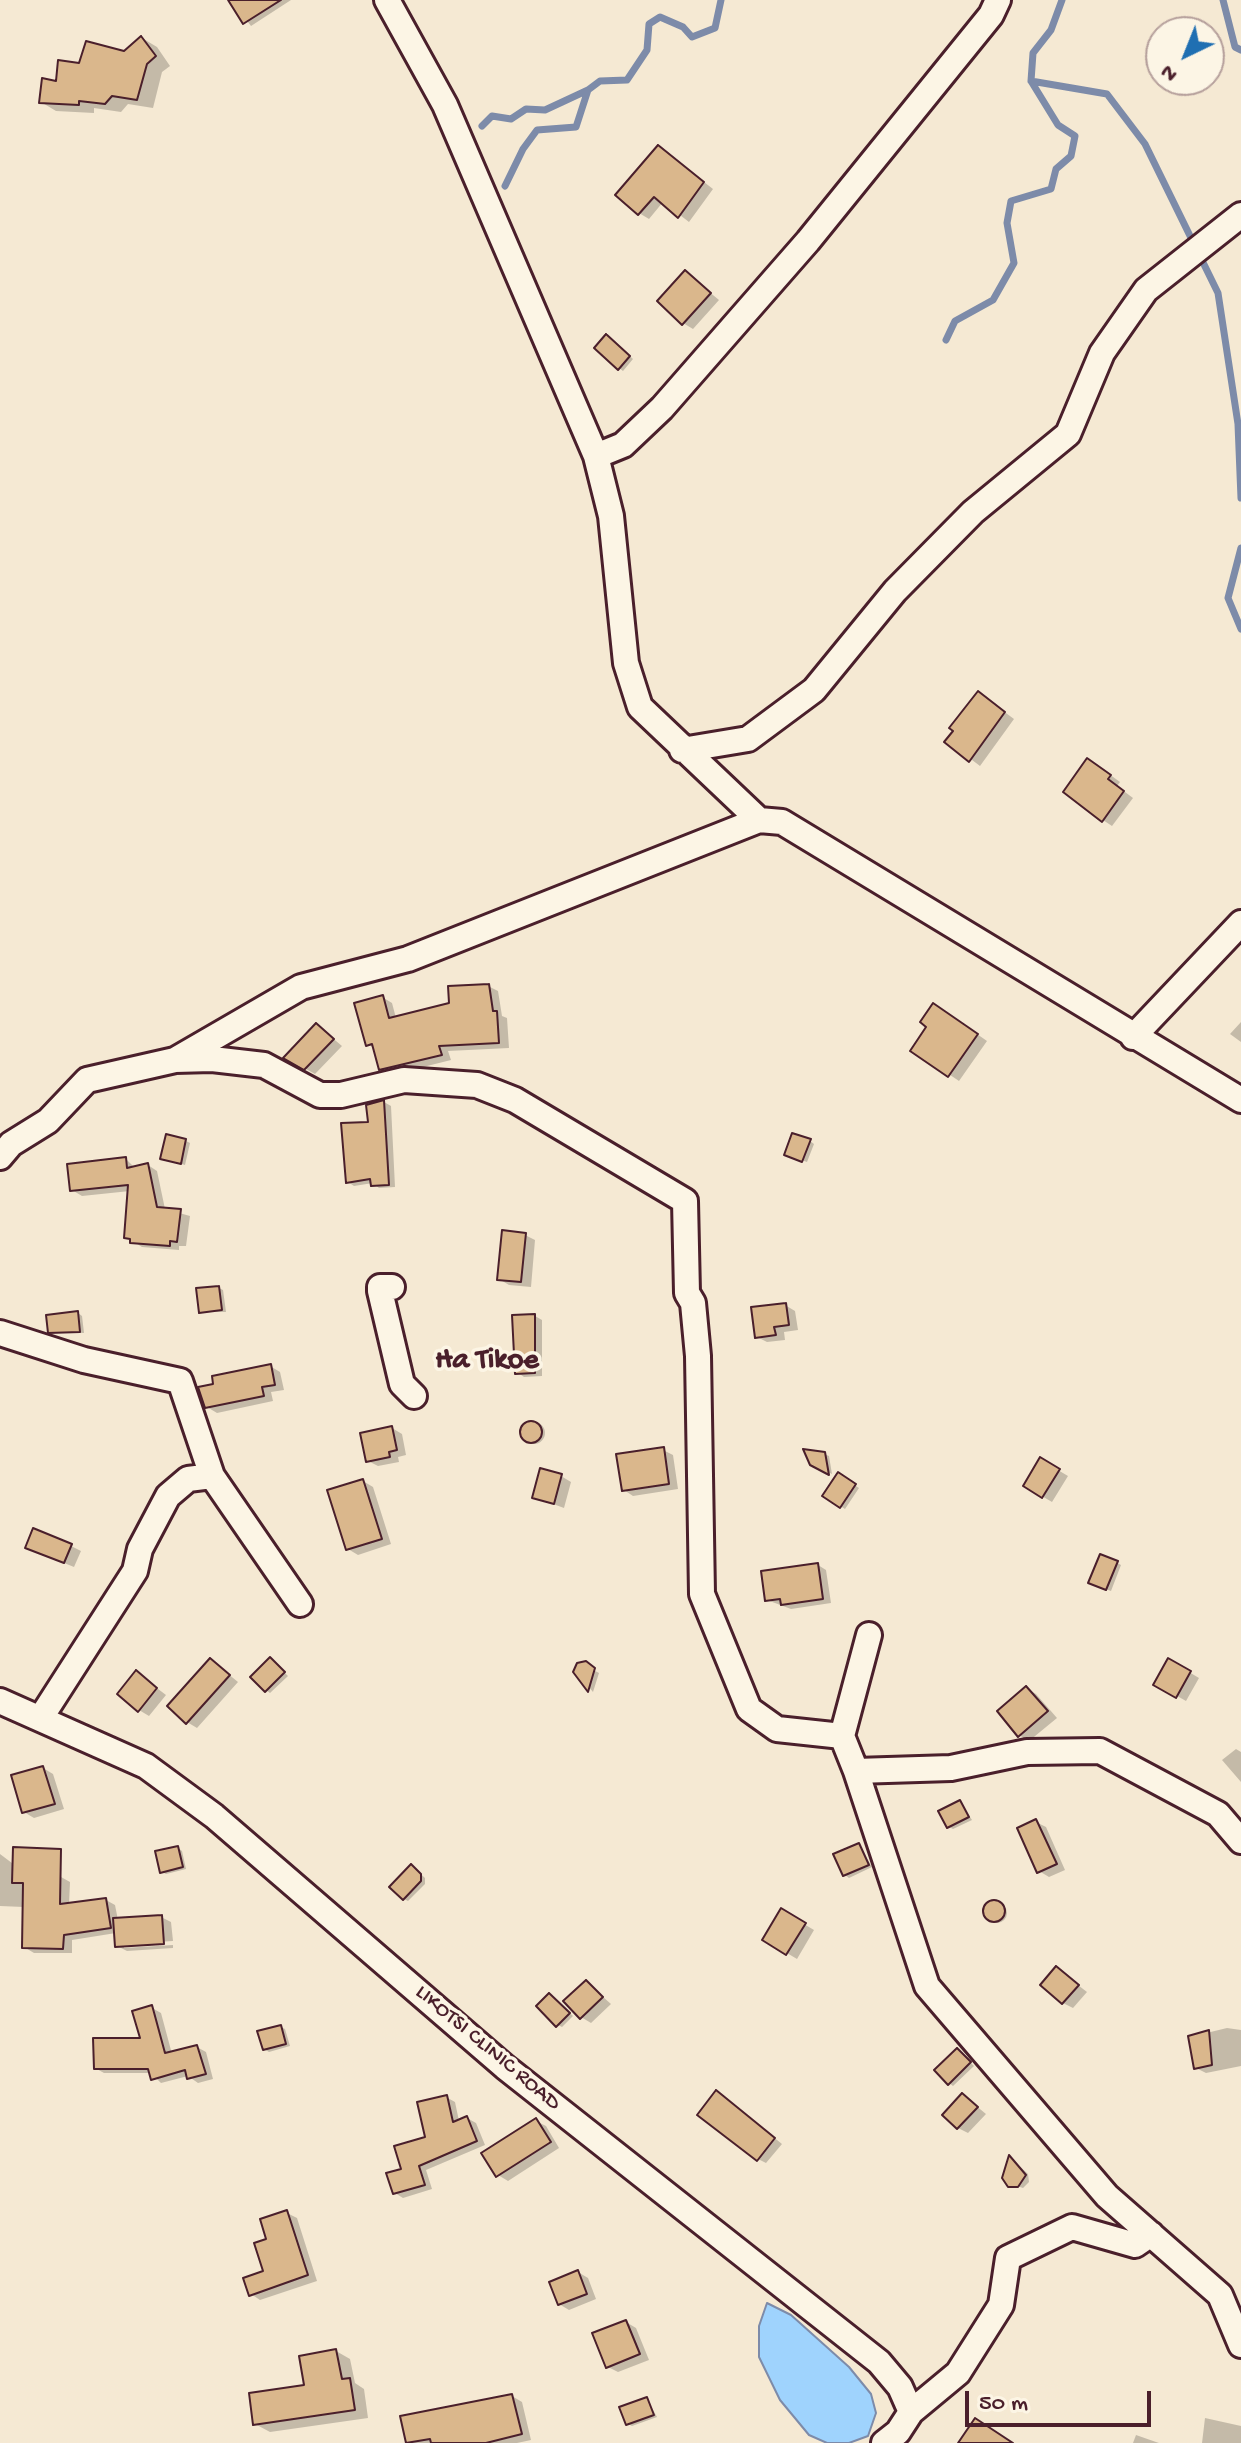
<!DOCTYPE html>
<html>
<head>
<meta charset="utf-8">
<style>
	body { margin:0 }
	#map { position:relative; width:1241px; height:2443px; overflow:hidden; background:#f5e9d3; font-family:"Gochi Hand",sans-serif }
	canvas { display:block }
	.north { position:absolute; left:1145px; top:16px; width:80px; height:80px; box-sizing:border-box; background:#fcf5e5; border:2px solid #b59f9b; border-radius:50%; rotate:223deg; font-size:22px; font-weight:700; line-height:32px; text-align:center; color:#4a1f2b }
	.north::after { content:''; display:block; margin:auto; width:28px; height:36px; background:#1f6fb2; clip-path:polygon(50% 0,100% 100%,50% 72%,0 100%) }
	.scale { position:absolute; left:965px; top:2391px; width:186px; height:36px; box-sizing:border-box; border:4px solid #4a1f2b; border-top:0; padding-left:10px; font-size:24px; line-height:28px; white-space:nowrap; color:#4a1f2b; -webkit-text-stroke:6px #fcf5e5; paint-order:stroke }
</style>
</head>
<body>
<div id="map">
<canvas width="1241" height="2443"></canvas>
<div class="north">N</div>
<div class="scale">50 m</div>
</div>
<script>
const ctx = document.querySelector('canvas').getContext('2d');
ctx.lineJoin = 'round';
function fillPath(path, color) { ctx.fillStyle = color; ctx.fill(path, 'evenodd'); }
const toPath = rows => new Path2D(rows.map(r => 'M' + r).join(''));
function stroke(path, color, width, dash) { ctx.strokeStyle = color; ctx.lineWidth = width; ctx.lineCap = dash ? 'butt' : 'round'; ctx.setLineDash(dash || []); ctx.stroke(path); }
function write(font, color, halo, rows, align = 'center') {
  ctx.font = font + ' "Gochi Hand",sans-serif'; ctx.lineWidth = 7; ctx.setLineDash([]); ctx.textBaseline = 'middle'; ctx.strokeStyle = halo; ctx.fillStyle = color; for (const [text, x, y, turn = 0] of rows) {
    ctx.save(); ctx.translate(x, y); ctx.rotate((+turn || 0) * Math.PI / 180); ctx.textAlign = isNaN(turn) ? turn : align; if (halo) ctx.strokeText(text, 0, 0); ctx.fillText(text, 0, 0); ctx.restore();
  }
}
const water = toPath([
	[767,2303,791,2315,849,2367,871,2394,876,2413,868,2436,849,2443,827,2443,809,2435,780,2400,759,2357,759,2326,767,2303]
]);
const shadow = toPath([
	[231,0,291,0,251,26],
	[142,38,157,47,170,66,162,72,153,108,128,104,121,112,94,108,94,113,56,111,41,102,81,66,125,53],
	[659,147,713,189,689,222,663,202,649,219,639,213],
	[685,272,719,300,693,329,683,323],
	[611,339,633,359,623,371,619,368],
	[979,693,1014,719,980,766,947,741],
	[1098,766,1120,782,1117,786,1133,798,1112,826,1103,820],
	[488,986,498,991,502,1016,507,1018,509,1048,448,1051,451,1060,391,1075,381,1069,375,1049,368,1044,382,997,392,1003,396,1018,451,1004],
	[944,1011,987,1041,959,1081,913,1050],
	[1241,1022,1241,1042,1230,1034],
	[317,1025,342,1046,315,1074,286,1058],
	[384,1102,391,1106,395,1187,379,1188,373,1183,354,1186,348,1182,370,1124,368,1106],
	[186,1141,190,1143,185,1165,162,1158],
	[810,1141,814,1144,807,1162,791,1156],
	[126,1159,135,1168,148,1165,157,1171,165,1209,190,1216,186,1246,179,1246,179,1250,142,1247,126,1237,130,1191,82,1196,72,1190],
	[525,1235,535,1240,531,1287,509,1285,499,1279],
	[219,1288,223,1290,226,1312,201,1312],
	[785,1305,795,1311,798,1330,784,1332,785,1340,767,1342,757,1337],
	[78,1313,82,1316,84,1333,50,1331],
	[535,1316,542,1320,542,1376,524,1377,517,1372],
	[270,1366,280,1372,284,1390,271,1392,273,1401,217,1413,207,1407],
	'523 1433a11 11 0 1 1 22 0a11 11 0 1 1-22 0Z',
	[392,1428,402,1434,406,1455,398,1457,399,1462,378,1466,368,1461],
	[663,1450,673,1455,678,1489,633,1496,624,1490],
	[824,1454,829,1456,832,1474,811,1463],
	[1041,1460,1068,1476,1052,1502,1025,1486],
	[838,1475,859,1488,845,1509,825,1496],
	[561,1476,571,1482,564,1508,534,1497],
	[363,1481,373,1487,391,1544,358,1555,348,1549],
	[71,1546,81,1551,74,1567,37,1552],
	[1117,1563,1121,1565,1111,1591,1095,1585],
	[818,1565,826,1570,831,1603,791,1609,767,1600],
	[211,1660,238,1682,197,1728,187,1722],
	[1169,1660,1199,1678,1186,1701,1156,1684],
	[274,1662,288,1676,270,1693,266,1690],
	[582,1664,599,1673,593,1692,576,1672],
	[137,1673,166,1695,149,1716,139,1710],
	[1026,1688,1036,1694,1057,1718,1029,1741,1019,1735],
	[1236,1749,1241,1752,1241,1782,1222,1760],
	[43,1768,53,1774,64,1809,34,1818,24,1812],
	[960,1802,972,1820,953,1829,949,1827],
	[1036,1822,1046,1827,1065,1870,1049,1877,1039,1871],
	[859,1845,872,1867,849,1878,845,1875],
	[178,1848,182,1851,186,1869,166,1874,162,1872],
	[0,1854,49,1891,61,1877,70,1882,69,1905,106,1900,115,1905,118,1920,161,1917,171,1922,173,1941,124,1944,124,1948,173,1945,173,1948,127,1951,117,1946,116,1933,72,1940,72,1953,34,1953,24,1947,24,1907,0,1906],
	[412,1866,425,1878,425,1884,408,1901,404,1899],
	'987 1913a10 10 0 1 1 20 0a10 10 0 1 1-20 0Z',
	[782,1911,814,1930,797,1959,765,1940],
	[1057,1969,1087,1992,1073,2008,1063,2003],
	[586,1982,611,2004,591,2023,581,2017],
	[554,1998,573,2016,562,2027,558,2025],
	[152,2008,161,2013,172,2054,197,2047,206,2052,213,2079,198,2083,188,2076,161,2083,151,2073,104,2073,95,2068,142,2040],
	[281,2027,285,2029,290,2046,269,2052,264,2049],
	[1227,2028,1241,2030,1241,2066,1206,2073,1196,2068,1190,2037],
	[958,2050,974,2066,953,2086,949,2083],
	[963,2095,986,2114,968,2133,958,2128],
	[446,2097,455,2102,459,2121,467,2118,476,2123,485,2145,426,2170,432,2189,403,2198,395,2193,403,2170,428,2138],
	[724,2097,782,2144,766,2163,758,2159],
	[536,2121,546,2126,559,2148,508,2181,498,2175],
	[1013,2160,1028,2174,1029,2182,1023,2188,1011,2184],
	[287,2213,297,2218,317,2281,260,2300,251,2294,266,2272,269,2240],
	[578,2272,588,2278,596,2299,569,2310,559,2304],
	[626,2322,636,2328,649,2360,618,2372,608,2367],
	[336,2351,350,2359,355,2383,364,2389,368,2418,270,2432,255,2424,307,2386],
	[512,2396,522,2402,531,2440,517,2443,408,2443,402,2418],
	[647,2399,657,2417,632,2426,628,2424],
	[1205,2418,1241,2426,1241,2443,1202,2443],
	[1136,2435,1156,2442,1159,2443,1133,2443]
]);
const stream = toPath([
	[1223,0,1235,47,1241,50],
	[1031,81,1107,94,1145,144,1218,293,1238,424,1241,498],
	[482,126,492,116,511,119,526,109,545,110,588,90],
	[505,186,523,149,537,130,576,127,588,90,600,81,627,80,647,50,649,24,660,17,683,27,692,37,715,28,721,0],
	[946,340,955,321,993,300,1014,263,1007,223,1011,201,1051,189,1056,169,1071,156,1075,136,1058,125,1031,81,1033,53,1051,30,1062,0],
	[1241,548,1228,598,1241,629]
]);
const building = toPath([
	[228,0,281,0,243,24,228,0],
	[141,36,156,56,147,64,137,100,112,96,105,104,79,101,79,105,39,103,42,78,56,81,58,60,79,63,86,41,124,51,141,36],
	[658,145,704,182,678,218,654,197,638,215,615,195,658,145],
	[685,270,711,293,682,325,657,301,685,270],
	[606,334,630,356,618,370,594,348,606,334],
	[978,691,1005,712,969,762,944,742,953,731,949,728,978,691],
	[1087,758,1111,775,1108,779,1124,791,1102,822,1063,792,1087,758],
	[489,984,493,1011,497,1011,499,1043,439,1046,442,1055,379,1070,372,1044,366,1046,354,1003,383,995,389,1018,449,1003,448,986,489,984],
	[933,1003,978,1034,948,1077,910,1051,926,1027,920,1022,933,1003],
	[316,1023,334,1039,304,1070,283,1058,316,1023],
	[384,1100,389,1185,371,1186,370,1179,346,1183,341,1123,368,1122,366,1105,384,1100],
	[792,1133,811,1139,802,1162,784,1155,792,1133],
	[166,1134,186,1139,181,1164,160,1159,166,1134],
	[126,1157,127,1168,148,1163,157,1207,181,1209,177,1242,170,1241,170,1246,130,1243,130,1239,124,1238,128,1185,70,1191,67,1164,126,1157],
	[502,1230,526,1233,521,1282,497,1280,502,1230],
	[219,1286,222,1310,199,1313,196,1288,219,1286],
	[786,1303,789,1325,774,1327,776,1335,755,1338,751,1307,786,1303],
	[78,1311,80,1332,48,1333,46,1315,78,1311],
	[535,1314,535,1373,515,1374,512,1315,535,1314],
	[271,1364,275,1385,262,1387,264,1396,205,1408,198,1387,213,1384,212,1376,271,1364],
	'520 1432a11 11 0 1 1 22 0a11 11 0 1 1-22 0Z',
	[392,1426,397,1450,389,1452,390,1457,366,1462,360,1433,392,1426],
	[664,1447,669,1484,622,1491,616,1454,664,1447],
	[803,1449,825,1452,829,1475,810,1465,803,1449],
	[1040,1457,1060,1469,1042,1498,1023,1486,1040,1457],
	[540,1468,562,1474,554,1504,532,1498,540,1468],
	[838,1472,856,1484,840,1508,822,1496,838,1472],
	[363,1479,382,1539,346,1550,327,1490,363,1479],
	[33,1528,72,1544,64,1563,25,1548,33,1528],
	[1100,1554,1118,1561,1106,1590,1088,1583,1100,1554],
	[818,1563,823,1599,781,1605,780,1599,765,1601,761,1571,818,1563],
	[270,1657,285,1672,265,1692,250,1677,270,1657],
	[210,1658,230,1675,186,1724,167,1706,210,1658],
	[1168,1658,1191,1671,1176,1698,1153,1685,1168,1658],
	[586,1661,595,1668,588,1692,573,1672,577,1663,586,1661],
	[136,1670,157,1688,138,1712,117,1694,136,1670],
	[1026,1686,1048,1711,1018,1737,997,1711,1026,1686],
	[43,1766,55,1804,22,1813,11,1775,43,1766],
	[960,1800,969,1817,947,1828,938,1811,960,1800],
	[1036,1819,1057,1864,1037,1873,1017,1828,1036,1819],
	[859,1843,869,1865,843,1876,833,1854,859,1843],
	[178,1846,183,1867,160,1873,155,1851,178,1846],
	[13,1847,61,1849,60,1904,106,1898,111,1928,64,1935,63,1949,22,1948,23,1883,12,1883,13,1847],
	[411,1864,421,1874,421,1881,403,1900,389,1887,411,1864],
	'983 1911a11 11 0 1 1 22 0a11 11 0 1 1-22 0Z',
	[781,1908,806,1923,786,1955,762,1940,781,1908],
	[162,1915,164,1944,115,1947,113,1918,162,1915],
	[1056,1966,1079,1985,1062,2004,1040,1985,1056,1966],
	[586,1980,603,1997,580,2019,563,2001,586,1980],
	[549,1993,570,2013,556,2027,536,2006,549,1993],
	[152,2005,165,2053,197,2045,206,2074,187,2079,185,2070,151,2080,148,2069,94,2069,93,2038,140,2038,132,2011,152,2005],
	[281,2025,286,2044,263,2050,257,2031,281,2025],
	[1209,2030,1212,2065,1194,2069,1188,2036,1209,2030],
	[957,2048,971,2062,948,2085,934,2070,957,2048],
	[716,2090,775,2138,757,2161,697,2115,716,2090],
	[962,2093,978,2107,957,2129,942,2115,962,2093],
	[447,2095,453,2122,467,2116,477,2141,419,2166,425,2185,393,2194,386,2173,401,2169,394,2146,425,2137,417,2102,447,2095],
	[536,2118,551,2142,496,2177,481,2153,536,2118],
	[1009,2155,1026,2175,1018,2187,1008,2187,1002,2178,1009,2155],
	[287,2210,308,2275,249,2296,243,2278,263,2271,254,2243,266,2239,260,2219,287,2210],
	[578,2270,587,2294,558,2305,549,2282,578,2270],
	[626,2320,640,2354,606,2368,592,2333,626,2320],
	[336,2349,342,2379,350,2378,355,2410,253,2425,249,2393,304,2385,299,2356,336,2349],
	[512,2394,522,2434,486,2443,431,2443,430,2439,406,2443,400,2416,512,2394],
	[647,2397,654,2415,626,2425,619,2407,647,2397],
	[975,2418,1013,2443,958,2443,975,2418]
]);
const minor = toPath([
	[387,0,445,105,596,456,611,516,626,663,640,707,759,820,782,822,1241,1100],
	[596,456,623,445,662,408,808,241,991,15,998,0],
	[682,750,748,739,814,690,895,591,973,512,1068,434,1102,353,1146,290,1241,215],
	[1133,1037,1241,923],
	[175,1060,212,1059,264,1065,320,1095,341,1095,404,1080,477,1085,515,1100,685,1201,687,1293,693,1303,698,1356,702,1594,749,1709,777,1729,842,1736],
	[0,1157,11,1144,48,1121,87,1080,175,1060,301,987,408,959,759,820],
	[392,1287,380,1287,380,1291,402,1384,414,1396],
	[0,1333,84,1360,180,1381,212,1476,300,1604],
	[0,1701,146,1766,214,1816,505,2067,879,2362,900,2387,911,2412,898,2432,884,2443],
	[40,1719,135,1571,140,1549,168,1496,188,1479,212,1476],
	[856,1771,842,1736,869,1635],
	[1241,1841,1218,1814,1100,1751,1027,1752,951,1768,856,1771,927,1986,1107,2196,1220,2295,1241,2345],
	[911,2412,958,2373,1001,2305,1008,2258,1072,2227,1135,2245,1151,2234]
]);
const streetNames = [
	["LIKOTSI CLINIC ROAD",487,2049,40]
];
const districtNames = [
	["Ha Tikoe",487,1362]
];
fillPath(water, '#9fd3fd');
stroke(water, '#7d8ba9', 2);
fillPath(shadow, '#0003');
stroke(stream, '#7d8ba9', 7);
fillPath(building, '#dab78c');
stroke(building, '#4a1f2b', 2);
stroke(minor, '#4a1f2b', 30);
stroke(minor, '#fcf5e5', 24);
write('22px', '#4a1f2b', '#fcf5e5', streetNames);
write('bold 30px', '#4a1f2b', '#fcf5e5', districtNames);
</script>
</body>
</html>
